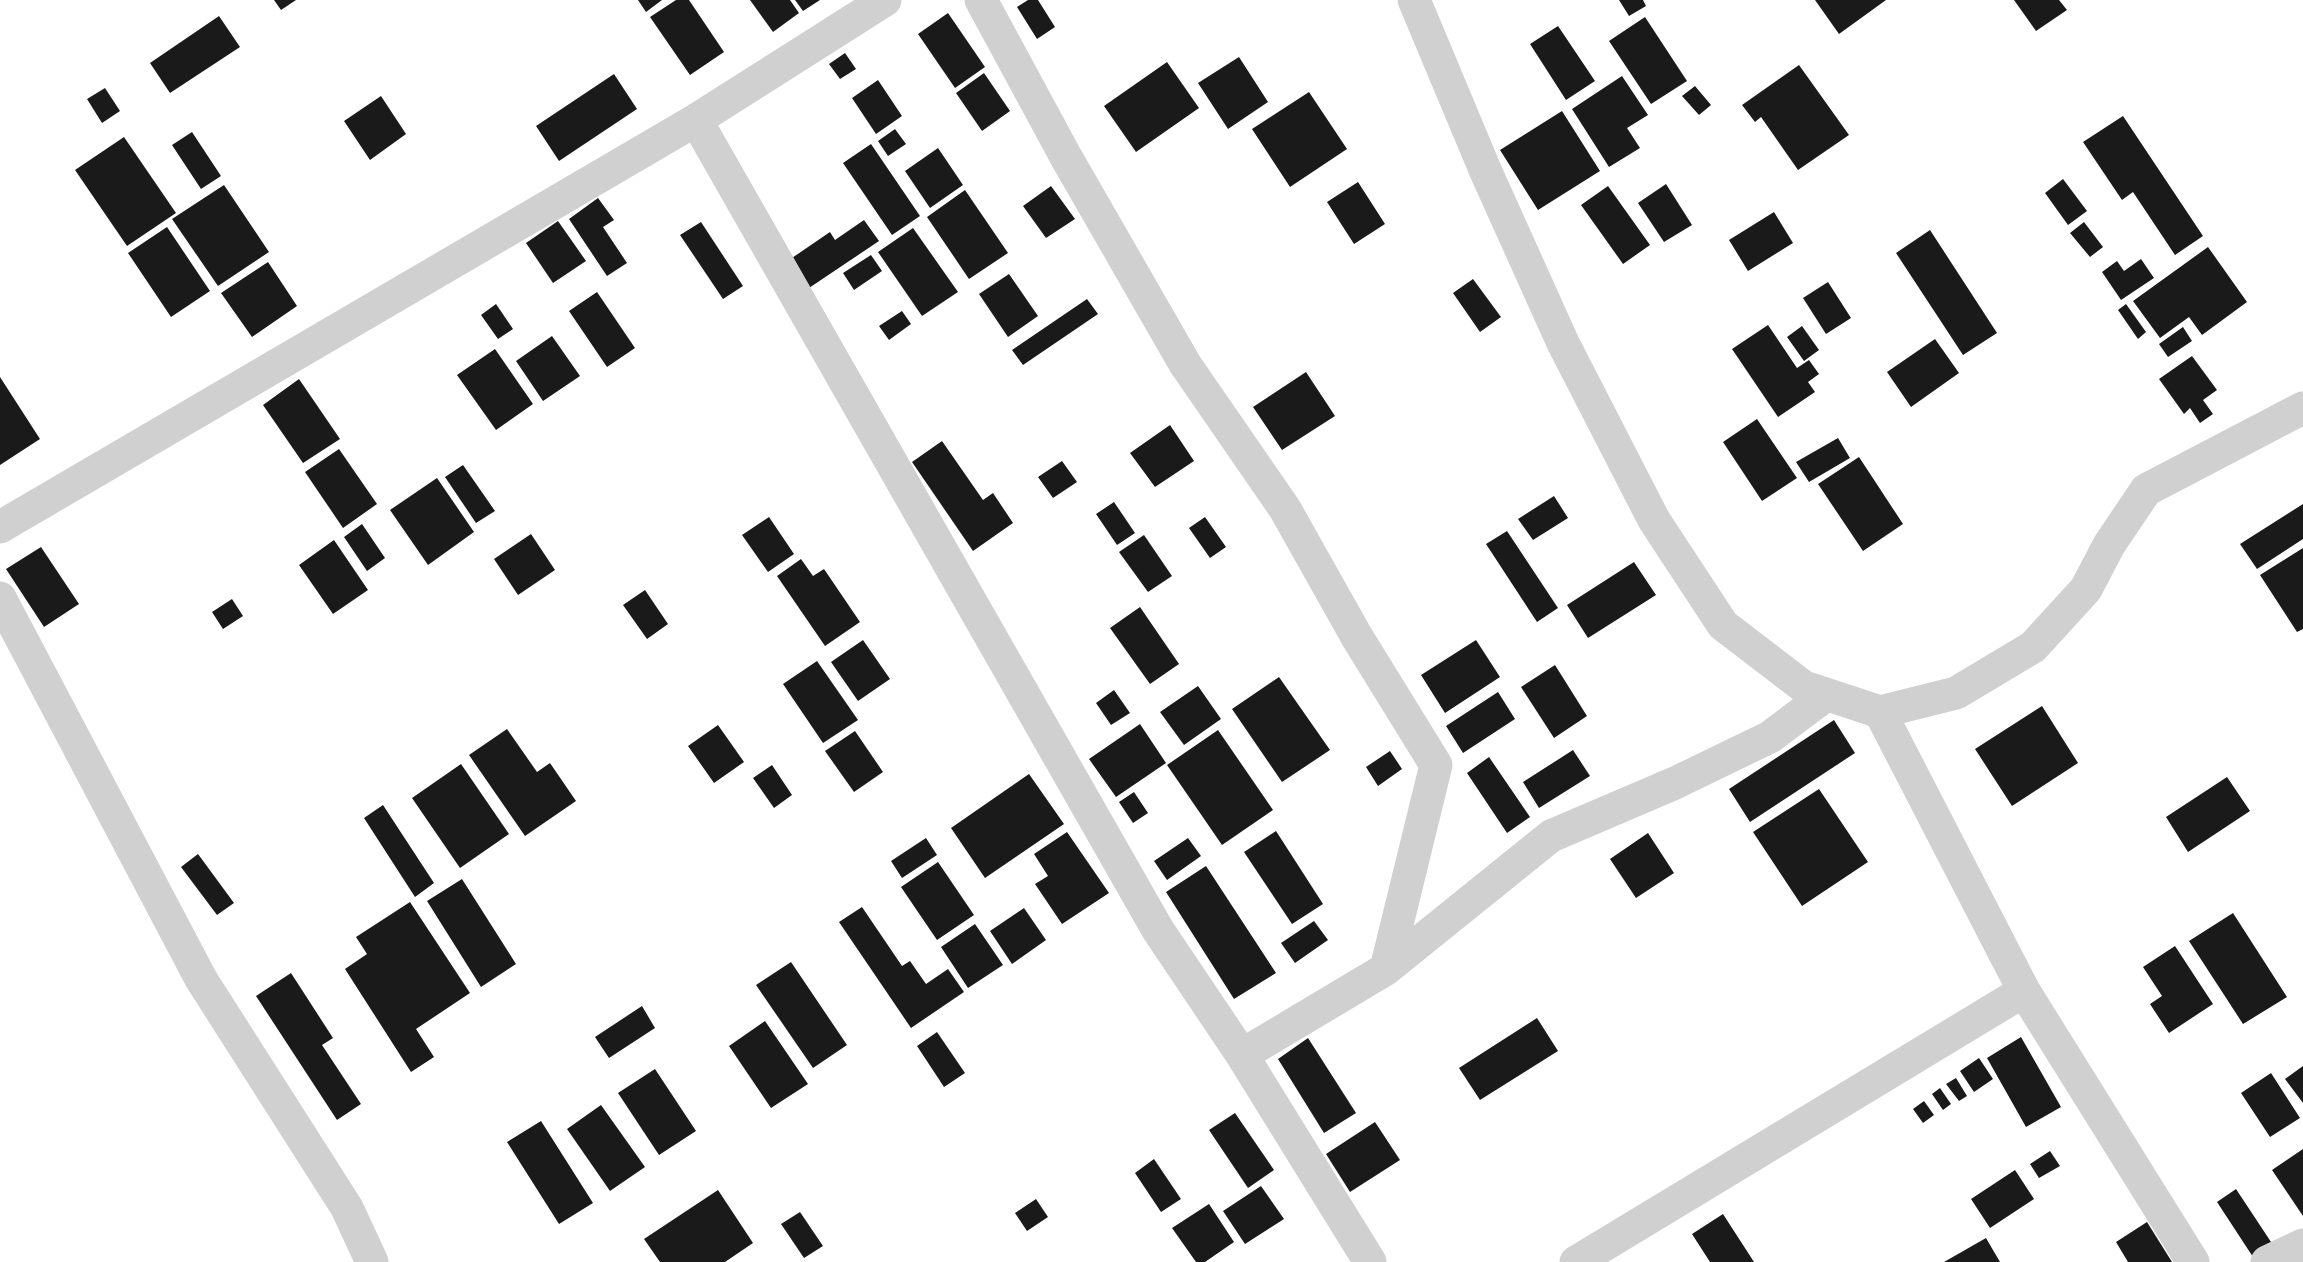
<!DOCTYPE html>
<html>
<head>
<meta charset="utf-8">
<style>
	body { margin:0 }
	canvas { display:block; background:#fff }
</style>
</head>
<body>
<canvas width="2303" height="1262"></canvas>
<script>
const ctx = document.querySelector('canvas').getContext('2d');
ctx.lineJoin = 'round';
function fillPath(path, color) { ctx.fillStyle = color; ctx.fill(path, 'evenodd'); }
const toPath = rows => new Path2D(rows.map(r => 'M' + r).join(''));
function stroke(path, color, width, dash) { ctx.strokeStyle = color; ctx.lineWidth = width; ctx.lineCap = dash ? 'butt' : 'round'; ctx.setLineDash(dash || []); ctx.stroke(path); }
const building = toPath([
	[274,0,296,0,281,10],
	[638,0,662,0,646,12],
	[676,0,689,0,724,52,690,75,650,17],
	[750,0,790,0,799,13,773,32],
	[795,0,820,0,803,11],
	[1028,0,1038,0,1055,27,1037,39,1017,7],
	[1619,0,1643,0,1646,6,1629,16],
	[1815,0,1886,0,1839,34],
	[2014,0,2059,0,2067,10,2036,31],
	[948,13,985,67,955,88,918,34],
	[219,16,240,47,170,93,150,63],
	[1645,17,1687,81,1651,104,1609,41],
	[1558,26,1595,81,1566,100,1530,44],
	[845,53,856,69,840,79,829,64],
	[1239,57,1268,102,1228,129,1198,83],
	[1167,62,1199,108,1136,152,1104,106],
	[1799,65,1849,135,1798,170,1761,117,1755,122,1742,105],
	[984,73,1010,111,982,131,956,93],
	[614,74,637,109,559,161,536,126],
	[1622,76,1648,115,1627,128,1640,148,1609,167,1572,109],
	[878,80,902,116,876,134,852,98],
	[1695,86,1711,105,1699,115,1682,96],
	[105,88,120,111,102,123,87,99],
	[1309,92,1347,149,1290,187,1252,129],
	[381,96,406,134,370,160,344,121],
	[1562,111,1600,171,1538,210,1500,150],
	[2123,116,2203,236,2175,255,2133,192,2122,200,2083,142],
	[895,129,906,144,888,156,878,141],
	[192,132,221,176,201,189,172,145],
	[124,137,176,213,127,246,75,170],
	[871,144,920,216,892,235,843,163],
	[938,148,963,185,930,208,905,171],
	[2063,179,2087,211,2068,225,2045,193],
	[1358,182,1385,224,1354,244,1327,202],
	[1666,184,1692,225,1664,242,1638,203],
	[224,185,269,252,218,286,172,219],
	[1051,186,1075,219,1046,238,1023,206],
	[1608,186,1650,245,1623,264,1581,205],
	[965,190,1008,253,969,279,927,217],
	[598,198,614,220,603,227,627,263,607,276,569,219],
	[1774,212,1793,243,1748,271,1729,240],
	[864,220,879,241,809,288,789,260,830,232,835,240],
	[558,221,586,261,553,283,526,243],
	[701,222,743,286,723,299,680,235],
	[2084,222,2103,247,2090,257,2070,233],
	[167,227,210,291,171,317,128,253],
	[913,228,958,292,922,316,878,252],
	[1930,230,1997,333,1963,355,1896,253],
	[2208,247,2247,302,2202,335,2189,317,2160,338,2133,301],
	[871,255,882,271,854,290,843,273],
	[2141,259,2154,278,2121,300,2102,272,2117,261,2124,271],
	[268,262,297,306,252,337,221,293],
	[1009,274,1038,316,1008,337,979,294],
	[1473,279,1501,317,1480,332,1453,293],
	[1828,282,1851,318,1826,334,1803,298],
	[597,292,635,348,607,367,569,311],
	[1087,299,1098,314,1023,365,1012,350],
	[496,304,513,329,498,339,481,315],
	[2126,304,2146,332,2138,339,2118,310],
	[902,311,911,324,889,340,879,326],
	[1768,325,1797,368,1809,360,1819,374,1808,382,1815,392,1778,417,1732,349],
	[1802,326,1819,350,1804,361,1787,337],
	[2183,327,2192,341,2168,357,2159,344],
	[552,336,580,376,543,401,516,361],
	[1935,339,1959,373,1911,407,1887,372],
	[495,349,533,404,496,430,457,375],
	[2192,356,2217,390,2203,400,2213,414,2200,423,2190,408,2184,414,2159,379],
	[1306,372,1335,416,1282,450,1253,407],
	[0,377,40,439,0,465],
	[299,379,340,439,303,463,263,405],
	[1757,419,1797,478,1762,501,1723,442],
	[1170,425,1194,461,1155,487,1130,453],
	[1838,438,1850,458,1809,482,1796,462],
	[942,441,983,500,993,493,1013,523,973,551,912,462],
	[339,449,377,504,343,528,305,472],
	[1859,457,1903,524,1863,551,1818,484],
	[1062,461,1077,482,1053,498,1038,477],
	[463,465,495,511,476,523,445,477],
	[437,478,474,532,428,565,390,510],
	[1554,496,1568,518,1533,540,1518,519],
	[1114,502,1135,533,1117,545,1096,514],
	[2303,504,2303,539,2257,569,2240,544],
	[769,517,794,554,768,572,742,535],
	[1205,517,1226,547,1210,558,1189,528],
	[362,524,385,558,367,571,344,537],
	[1507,531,1558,608,1537,622,1486,544],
	[531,534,555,570,518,595,494,559],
	[1144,535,1172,576,1148,592,1119,552],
	[334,540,368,590,333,614,299,565],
	[41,547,79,604,44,627,6,569],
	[2303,548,2303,629,2297,632,2260,575],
	[801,559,813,576,824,569,860,622,825,646,777,576],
	[1634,562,1656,595,1588,638,1567,605],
	[645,590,668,624,647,639,623,605],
	[232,599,243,616,223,629,212,612],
	[1140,607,1179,664,1150,684,1110,628],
	[863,640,890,679,858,701,831,662],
	[1476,640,1500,677,1445,713,1421,675],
	[817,661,858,720,823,743,783,684],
	[1555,665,1587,716,1554,738,1521,687],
	[1279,677,1330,750,1282,782,1232,709],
	[1198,686,1221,719,1184,745,1160,712],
	[1114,690,1130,713,1111,725,1096,703],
	[1498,692,1515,719,1463,753,1446,726],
	[2042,706,2078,763,2012,806,1975,749],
	[1834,720,1855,753,1750,822,1729,789],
	[1140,724,1166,763,1116,797,1089,759],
	[718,725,744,762,714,783,688,746],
	[507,729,537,772,550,763,576,801,525,836,469,755],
	[1218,730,1273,810,1222,845,1167,765],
	[855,731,883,772,854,792,825,751],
	[1573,750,1590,776,1539,808,1523,782],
	[1390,751,1402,769,1378,786,1366,767],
	[1489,757,1530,817,1507,833,1467,773],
	[461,764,509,834,460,868,412,798],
	[772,765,792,795,774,808,753,778],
	[1029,774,1064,824,985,878,951,828],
	[2227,777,2250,811,2188,852,2166,817],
	[1819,789,1868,862,1802,906,1753,832],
	[1134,792,1148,813,1133,823,1119,802],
	[383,805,434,883,415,897,364,818],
	[1276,831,1323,904,1292,924,1244,852],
	[1067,832,1109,893,1062,924,1035,884,1048,876,1034,854],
	[1648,833,1674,873,1636,898,1610,859],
	[926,838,937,855,902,878,891,861],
	[1188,838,1201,856,1167,880,1154,861],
	[198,854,234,903,217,915,181,867],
	[938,862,974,915,937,940,901,887],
	[1206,866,1276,973,1234,999,1166,892],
	[462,879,516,964,481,987,427,901],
	[410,902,470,993,416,1029,434,1057,411,1072,345,969,367,954,356,937],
	[862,907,902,966,910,961,926,984,948,969,964,992,911,1028,839,922],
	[1024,908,1046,940,1012,964,990,931],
	[2233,913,2287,997,2243,1024,2189,941],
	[1314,921,1328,940,1295,963,1281,943],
	[975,924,1003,965,968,988,941,947],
	[2175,946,2213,1004,2169,1033,2150,1004,2162,996,2143,967],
	[791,962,847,1045,813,1068,756,985],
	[291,973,333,1038,322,1045,361,1104,337,1120,256,996],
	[642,1006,655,1028,609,1058,595,1037],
	[1537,1018,1558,1051,1480,1100,1459,1068],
	[765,1021,808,1084,771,1108,729,1046],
	[937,1032,965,1073,944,1087,917,1046],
	[2021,1037,2061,1107,2026,1127,1987,1058],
	[1308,1038,1356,1113,1324,1133,1278,1059],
	[1979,1058,1993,1079,1974,1092,1960,1071],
	[2303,1066,2303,1103,2285,1079],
	[655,1069,696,1131,659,1155,618,1093],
	[2271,1073,2300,1118,2270,1137,2241,1093],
	[1956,1078,1967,1096,1959,1101,1946,1084],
	[1940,1088,1951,1104,1943,1110,1932,1094],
	[1924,1101,1934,1115,1923,1123,1913,1109],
	[601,1105,645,1167,610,1191,567,1129],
	[1235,1113,1274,1170,1248,1188,1209,1130],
	[541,1121,593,1203,559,1224,507,1142],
	[1375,1122,1400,1160,1350,1192,1326,1154],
	[2303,1149,2303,1216,2272,1170],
	[2050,1151,2060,1166,2039,1178,2030,1164],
	[1154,1159,1181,1199,1161,1212,1135,1173],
	[2015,1170,2034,1199,1990,1228,1971,1199],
	[1261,1186,1284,1219,1245,1244,1223,1211],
	[2236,1189,2273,1245,2253,1257,2217,1202],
	[718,1190,753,1243,725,1262,660,1262,644,1239],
	[1036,1199,1048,1217,1027,1231,1015,1213],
	[1209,1204,1234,1242,1205,1262,1196,1262,1172,1228],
	[800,1212,823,1246,804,1258,781,1224],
	[1723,1214,1754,1262,1710,1262,1692,1234],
	[2147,1222,2172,1262,2128,1262,2116,1242],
	[1986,1238,2000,1262,1944,1262]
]);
const minor = toPath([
	[981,0,1066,157,1185,364,1285,509,1357,637,1436,765,1386,969,1242,1055],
	[1414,0,1486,172,1563,343,1654,520,1723,625,1804,687,1880,712,1956,693,2033,647,2086,589,2109,545,2146,490,2303,408],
	[696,120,1158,930,1242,1055,1370,1262],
	[0,527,696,120,885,0],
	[0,598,201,979,347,1208,372,1262],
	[1880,712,2024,991,2193,1262],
	[1386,969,1551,836,1675,783,1770,737,1826,695],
	[1576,1262,2024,991],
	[2267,1262,2303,1245]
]);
fillPath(building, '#1a1a1a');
stroke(minor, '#d0d0d0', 33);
</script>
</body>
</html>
